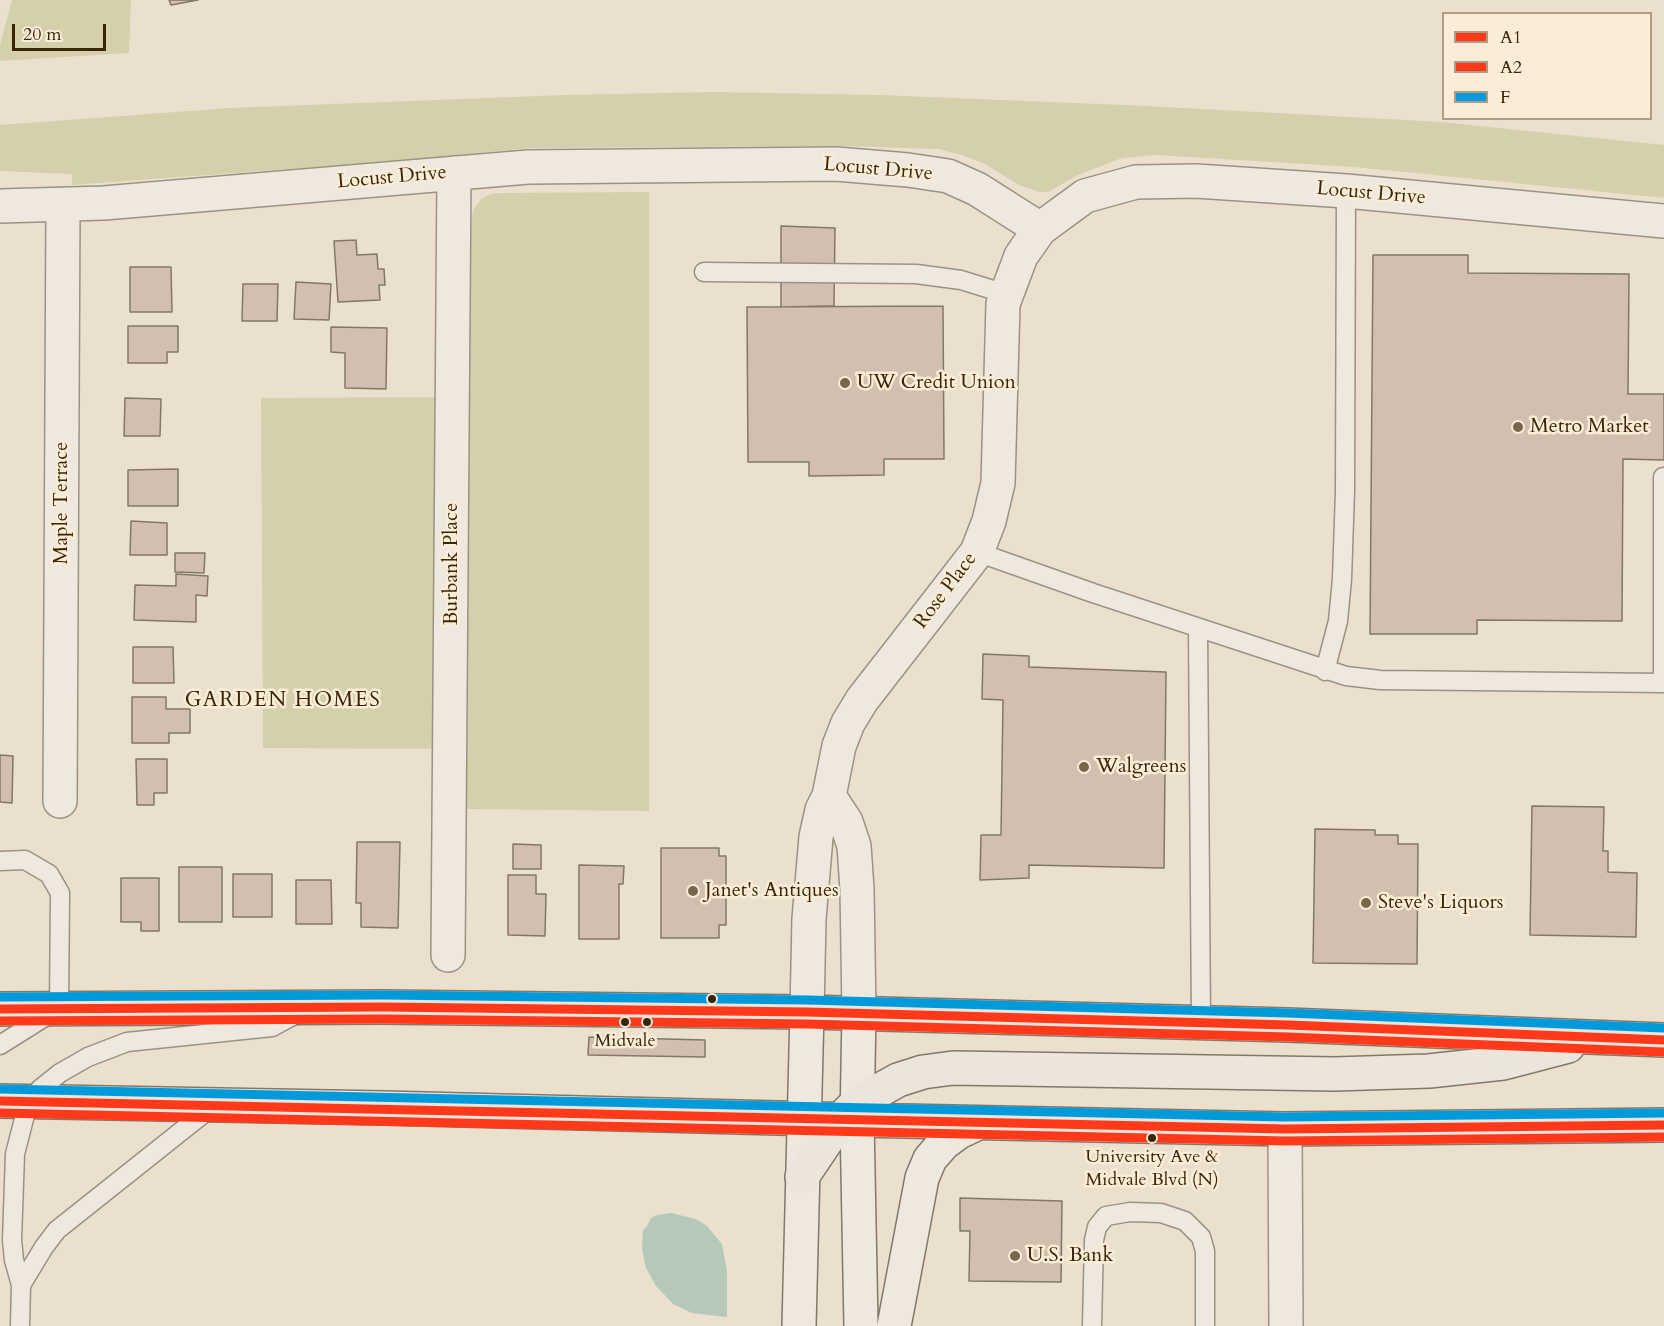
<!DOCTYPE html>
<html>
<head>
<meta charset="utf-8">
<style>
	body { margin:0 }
	#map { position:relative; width:1664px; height:1326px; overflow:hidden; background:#ebe0ce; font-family:Cardo,serif }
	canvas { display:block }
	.legend { position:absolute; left:1442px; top:12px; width:210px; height:108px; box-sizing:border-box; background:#faedd7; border:2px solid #ae9d84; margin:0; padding:8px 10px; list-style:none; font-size:18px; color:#3b2508 }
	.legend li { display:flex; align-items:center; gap:12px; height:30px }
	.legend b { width:30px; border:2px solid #ae9d84 }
	.scale { position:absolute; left:12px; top:24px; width:94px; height:27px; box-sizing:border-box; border:3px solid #3b2508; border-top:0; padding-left:8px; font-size:18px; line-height:21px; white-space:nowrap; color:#3b2508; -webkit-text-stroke:4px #faedd7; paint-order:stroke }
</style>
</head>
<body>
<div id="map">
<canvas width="1664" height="1326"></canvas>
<ul class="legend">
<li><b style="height:8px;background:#ff391a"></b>A1</li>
<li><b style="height:8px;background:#ff391a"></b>A2</li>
<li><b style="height:8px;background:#009ada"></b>F</li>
</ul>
<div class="scale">20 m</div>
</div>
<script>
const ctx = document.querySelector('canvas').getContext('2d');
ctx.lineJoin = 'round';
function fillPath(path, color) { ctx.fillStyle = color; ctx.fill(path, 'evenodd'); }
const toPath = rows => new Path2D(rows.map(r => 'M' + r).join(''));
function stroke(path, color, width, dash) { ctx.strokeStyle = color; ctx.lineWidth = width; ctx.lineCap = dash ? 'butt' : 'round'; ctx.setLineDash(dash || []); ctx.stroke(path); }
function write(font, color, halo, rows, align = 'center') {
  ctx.font = font + ' Cardo,serif'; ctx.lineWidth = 5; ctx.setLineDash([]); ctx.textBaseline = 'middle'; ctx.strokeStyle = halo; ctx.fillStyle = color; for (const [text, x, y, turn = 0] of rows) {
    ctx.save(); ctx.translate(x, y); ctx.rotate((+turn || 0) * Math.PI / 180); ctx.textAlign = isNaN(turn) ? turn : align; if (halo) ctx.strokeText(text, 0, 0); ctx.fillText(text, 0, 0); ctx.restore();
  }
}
const green = toPath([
	[12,0,131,0,129,53,0,61,0,45],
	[714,92,880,95,1147,106,1441,122,1664,145,1664,198,1354,167,1156,155,1122,158,1078,175,1048,192,1039,192,1019,185,985,164,962,155,938,149,842,146,528,148,399,161,72,185,72,174,0,171,0,125,230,108,565,95],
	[649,192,649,811,466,809,466,749,263,748,261,398,470,397,471,227,473,211,481,199,491,194,500,193]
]);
const water = toPath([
	[671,1213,696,1219,707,1226,722,1244,727,1271,727,1317,692,1313,673,1304,656,1286,646,1268,642,1249,643,1230,647,1226,651,1218,657,1215]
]);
const building = toPath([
	[169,0,198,0,171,5,169,0],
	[781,226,835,228,834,306,781,307,781,226],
	[356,240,357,255,377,254,378,269,384,269,385,285,379,285,380,300,338,302,334,241,356,240],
	[1373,255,1468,255,1468,273,1629,274,1628,394,1664,394,1664,460,1623,459,1622,621,1477,620,1477,634,1370,634,1373,255],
	[130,267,171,267,172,312,130,312,130,267],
	[296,282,331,284,329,320,294,319,296,282],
	[243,284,278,284,277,321,242,321,243,284],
	[943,306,944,459,884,459,884,475,809,476,809,462,748,462,747,307,943,306],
	[128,326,178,326,178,352,167,352,167,363,128,363,128,326],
	[331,327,387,328,386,389,345,388,345,353,331,352,331,327],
	[125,398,161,399,160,436,124,436,125,398],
	[178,469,178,506,128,506,128,470,178,469],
	[131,521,167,523,167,555,130,555,131,521],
	[175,553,205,553,204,573,175,572,175,553],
	[176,574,208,576,207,596,196,595,196,622,134,620,135,585,176,586,176,574],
	[133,647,173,647,174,683,133,683,133,647],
	[983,654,1029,656,1029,667,1166,672,1164,868,1029,865,1029,878,980,880,981,835,1001,835,1003,700,982,699,983,654],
	[132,697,166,697,166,709,190,709,190,733,169,733,169,743,132,743,132,697],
	[0,755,13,756,12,803,0,802,0,755],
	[136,759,167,759,167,793,154,793,154,805,137,805,136,759],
	[1532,806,1604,807,1603,851,1608,851,1608,872,1637,873,1636,937,1530,935,1532,806],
	[1315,829,1375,830,1375,835,1398,835,1398,844,1418,844,1417,964,1313,963,1315,829],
	[357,842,400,842,398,928,361,927,361,903,356,903,357,842],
	[513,844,541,845,541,869,513,869,513,844],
	[661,848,719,848,719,856,726,856,726,925,719,925,719,938,661,938,661,848],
	[579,865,624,866,623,884,619,884,619,939,579,939,579,865],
	[179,867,222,867,222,922,179,922,179,867],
	[233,874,272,874,272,917,233,917,233,874],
	[508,875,536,875,536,894,546,894,545,936,508,935,508,875],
	[121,878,159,878,159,931,141,931,141,922,121,922,121,878],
	[296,880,331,880,332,924,296,924,296,880],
	[589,1037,705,1040,705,1057,588,1055,589,1037],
	[960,1198,1062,1201,1061,1282,969,1281,970,1231,960,1231,960,1198]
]);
const service = toPath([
	[704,272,916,274,961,280,1006,294],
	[977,552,1093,593,1346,676,1380,680,1664,683],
	[1198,629,1201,1023],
	[1325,671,1338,621,1342,579,1345,491,1346,191],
	[1663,683,1663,477],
	[0,861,25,860,49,874,60,893,59,1008,0,1045],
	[21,1285,44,1247,57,1230,213,1106],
	[20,1326,21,1285,14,1260,12,1240,15,1154,25,1115,40,1089,60,1073,88,1057,127,1042,272,1027,298,1013],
	[1092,1326,1094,1240,1097,1227,1106,1216,1130,1212,1161,1213,1185,1221,1201,1237,1205,1251,1205,1326]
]);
const minor = toPath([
	[0,206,104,203,528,167,836,164,908,170,948,176,977,189,1040,229],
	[829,796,846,822,854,846,857,889,859,1013],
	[60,801,63,205],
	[448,955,454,173],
	[807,1012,809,919,816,837,822,810,829,796,839,746,848,723,862,700,977,552,989,521,998,483,1003,304,1021,256,1040,229,1085,196,1136,182,1196,181,1346,191,1664,221],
	[1285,1129,1286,1326]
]);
const secondary = toPath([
	[859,1013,857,1120,861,1326],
	[799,1326,807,1012],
	[894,1326,922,1178,930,1159,944,1143,959,1132,978,1123]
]);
const primary = toPath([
	[0,1009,383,1007,807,1012,1288,1025,1664,1040],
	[0,1101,385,1108,857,1120,1285,1129,1664,1125],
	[802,1177,841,1119,857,1103,898,1080,923,1072,953,1068,1335,1074,1429,1071,1503,1063,1568,1046]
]);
const bus1 = toPath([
	[0,1009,383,1007,807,1012,1288,1025,1664,1040],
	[0,1101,1285,1129,1664,1125]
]);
const bus2 = toPath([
	[0,1021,383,1019,807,1024,1288,1037,1664,1052],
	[0,1113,1285,1141,1664,1137]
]);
const bus3 = toPath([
	[0,997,383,995,807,1000,1288,1013,1664,1028],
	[0,1089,1285,1117,1664,1113]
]);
const markers = [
	[845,383,6,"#79664d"],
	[1518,427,6,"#79664d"],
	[1084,767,6,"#79664d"],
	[693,891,6,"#79664d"],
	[1366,903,6,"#79664d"],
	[712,999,5,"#3b2508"],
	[625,1022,5,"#3b2508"],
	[647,1022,5,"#3b2508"],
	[1152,1138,5,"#3b2508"],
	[1015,1256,6,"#79664d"]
];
const busNames = [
	["Midvale",625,1042],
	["University Ave &",1152,1158],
	["Midvale Blvd (N)",1152,1181]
];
const streetNames = [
	["Locust Drive",878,170,5],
	["Locust Drive",392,178,-5],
	["Locust Drive",1371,194,5],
	["Maple Terrace",62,503,-90],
	["Burbank Place",452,564,-90],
	["Rose Place",946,591,-53]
];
const poiNames = [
	["UW Credit Union",857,383],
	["Metro Market",1530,427],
	["Walgreens",1096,767],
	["Janet's Antiques",705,891],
	["Steve's Liquors",1378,903],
	["U.S. Bank",1027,1256]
];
const neighbourhoodNames = [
	["GARDEN HOMES",283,701]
];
fillPath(green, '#d4d0ac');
fillPath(water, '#b5c9b8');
fillPath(building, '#d2bfaf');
stroke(building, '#81786a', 1.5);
stroke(service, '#9b9284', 21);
stroke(minor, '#9b9284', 36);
stroke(secondary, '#81786a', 36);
stroke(primary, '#81786a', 36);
stroke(service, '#eee8df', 18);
stroke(minor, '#eee8df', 33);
stroke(secondary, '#eee8df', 33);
stroke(primary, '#ebe5db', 33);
stroke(bus1, '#ff391a', 9);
stroke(bus2, '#ff391a', 9);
stroke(bus3, '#009ada', 9);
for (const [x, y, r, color] of markers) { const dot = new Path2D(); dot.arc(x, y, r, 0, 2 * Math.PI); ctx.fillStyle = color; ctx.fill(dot); stroke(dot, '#faedd7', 2); }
write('18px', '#3b2508', '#faedd7', busNames);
write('20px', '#3b2508', '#faedd7', streetNames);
write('20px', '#3b2508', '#faedd7', poiNames, 'left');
ctx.letterSpacing = '1.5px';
write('21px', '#3b2508', '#faedd7', neighbourhoodNames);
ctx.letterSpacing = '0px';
</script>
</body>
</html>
